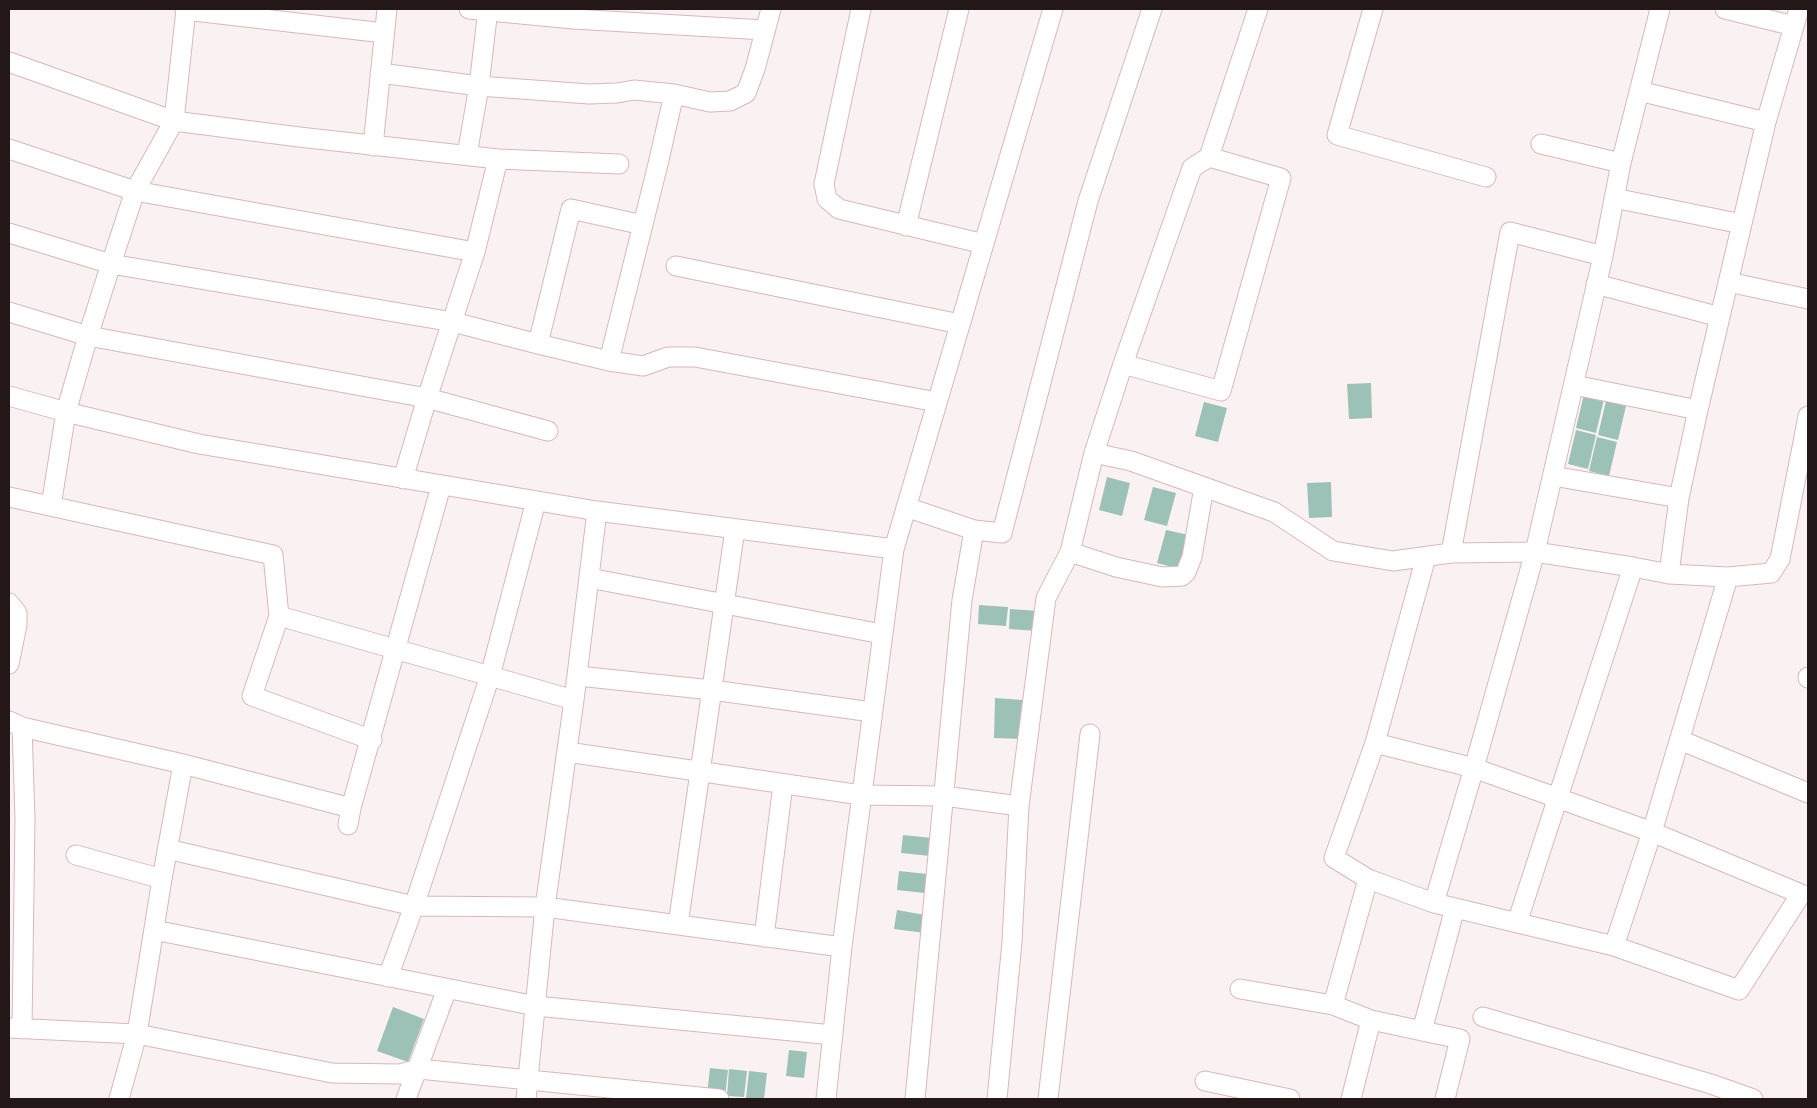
<!DOCTYPE html>
<html>
<head>
<meta charset="utf-8">
<style>
	body { margin:0 }
	#map { position:relative; width:1817px; height:1108px; overflow:hidden; background:#faf2f2; font-family:Lora,serif }
	canvas { display:block }
	.frame { position:absolute; inset:0; border:10px solid #241717; pointer-events:none }
</style>
</head>
<body>
<div id="map">
<canvas width="1817" height="1108"></canvas>
<div class="frame"></div>
</div>
<script>
const ctx = document.querySelector('canvas').getContext('2d');
ctx.lineJoin = 'round';
function fillPath(path, color) { ctx.fillStyle = color; ctx.fill(path, 'evenodd'); }
const toPath = rows => new Path2D(rows.map(r => 'M' + r).join(''));
function stroke(path, color, width, dash) { ctx.strokeStyle = color; ctx.lineWidth = width; ctx.lineCap = dash ? 'butt' : 'round'; ctx.setLineDash(dash || []); ctx.stroke(path); }
const building = toPath([
	[1371,383,1372,418,1349,419,1347,384],
	[1584,394,1604,399,1596,433,1576,428],
	[1606,401,1626,406,1618,440,1598,435],
	[1204,402,1227,408,1218,442,1195,436],
	[1576,430,1596,435,1588,469,1568,464],
	[1597,437,1617,442,1609,476,1589,471],
	[1107,477,1130,483,1122,516,1099,510],
	[1331,482,1332,517,1309,518,1307,483],
	[1153,487,1176,493,1167,526,1144,520],
	[1166,530,1189,535,1180,569,1157,563],
	[979,605,1008,607,1006,626,978,624],
	[1010,609,1039,611,1038,631,1009,629],
	[995,698,1023,700,1023,739,994,738],
	[903,835,932,838,930,856,901,853],
	[899,871,927,874,925,893,897,890],
	[897,910,925,915,925,933,894,929],
	[393,1007,424,1019,408,1062,377,1051],
	[789,1050,807,1052,804,1078,786,1076],
	[710,1068,728,1070,725,1097,707,1095],
	[729,1069,747,1071,744,1097,727,1096],
	[749,1071,767,1073,764,1099,746,1098]
]);
const street = toPath([
	[186,9,174,121,299,137,498,159,475,252,427,398,403,479],
	[469,9,573,19,765,30],
	[861,9,824,184,827,199,839,209,984,244],
	[1373,9,1337,135,1486,177],
	[1725,9,1794,26],
	[185,10,384,33],
	[9,62,174,121,135,191,475,252],
	[380,73,479,86,589,94,617,93,634,90,674,94,710,102,730,101,746,93,755,69,771,9],
	[1639,91,1766,122],
	[373,146,387,9],
	[9,149,135,191,111,264,453,322,538,344,571,209,643,225],
	[467,155,479,86,488,9],
	[1209,157,1258,9],
	[498,159,619,164],
	[1621,163,1660,9],
	[1614,198,1742,224],
	[906,226,959,9],
	[9,233,111,264,88,336,427,398,548,431],
	[676,266,960,324],
	[1728,282,1808,299],
	[1596,284,1720,317],
	[9,312,88,336,66,412,51,506],
	[538,344,609,361,643,366,668,357,695,357,937,402],
	[609,361,659,160,674,94],
	[1574,385,1698,410,1766,122,1799,9],
	[9,396,66,412,199,444,597,511,574,700,279,616,273,555,9,497],
	[1804,437,1808,416],
	[1094,453,1123,364,1192,168,1209,157,1281,178,1221,391,1123,364],
	[1553,476,1679,498],
	[536,501,490,676,414,906,545,907,842,947],
	[906,507,974,530,962,600,915,1099],
	[597,511,894,549,842,947,826,1099],
	[974,530,1002,533,1088,201,1152,9],
	[894,549,1053,9],
	[1070,552,1116,567,1162,577,1182,576,1186,572,1192,557,1204,487],
	[1451,553,1535,552,1633,567,1517,923],
	[1669,574,1679,498,1698,410],
	[1728,577,1771,573,1780,559,1804,437,1808,438],
	[589,578,882,634],
	[9,603,17,613,17,625,9,664],
	[279,616,252,696,372,740],
	[578,676,712,690,872,712],
	[1808,677,1808,678],
	[9,721,22,727,183,764,162,879,137,1034,9,1028],
	[1680,740,1808,793],
	[1375,743,1474,768,1535,552,1603,256],
	[567,752,861,795,944,796,1019,806,1012,942,997,1099],
	[183,764,351,808,348,825],
	[1019,806,1046,598,1070,552,1094,453,1131,461,1274,512,1333,551,1393,561,1451,553,1510,232,1603,256,1621,163,1541,144],
	[351,808,441,486],
	[167,849,414,906,388,977],
	[76,855,162,879],
	[1368,879,1434,903,1614,946,1739,990,1801,894,1652,832,1474,768,1434,903],
	[678,925,735,529],
	[154,930,536,1006,833,1035],
	[764,937,783,784],
	[1614,946,1652,832,1728,577,1669,574,1633,567],
	[1240,989,1333,1005],
	[1483,1017,1711,1084,1753,1099],
	[1371,1020,1333,1005,1368,879,1334,858,1375,743,1426,557],
	[22,1029,25,819,22,727],
	[1422,1031,1455,908],
	[1205,1081,1290,1099],
	[119,1099,137,1034,332,1073,400,1074,419,1069,719,1099],
	[406,1099,447,989],
	[526,1099,545,907,574,700],
	[1048,1099,1090,734],
	[1351,1099,1371,1020,1460,1039,1445,1099]
]);
fillPath(building, '#9cc1b6');
stroke(street, '#dbb7b8', 21);
stroke(street, '#fff', 19);
</script>
</body>
</html>
